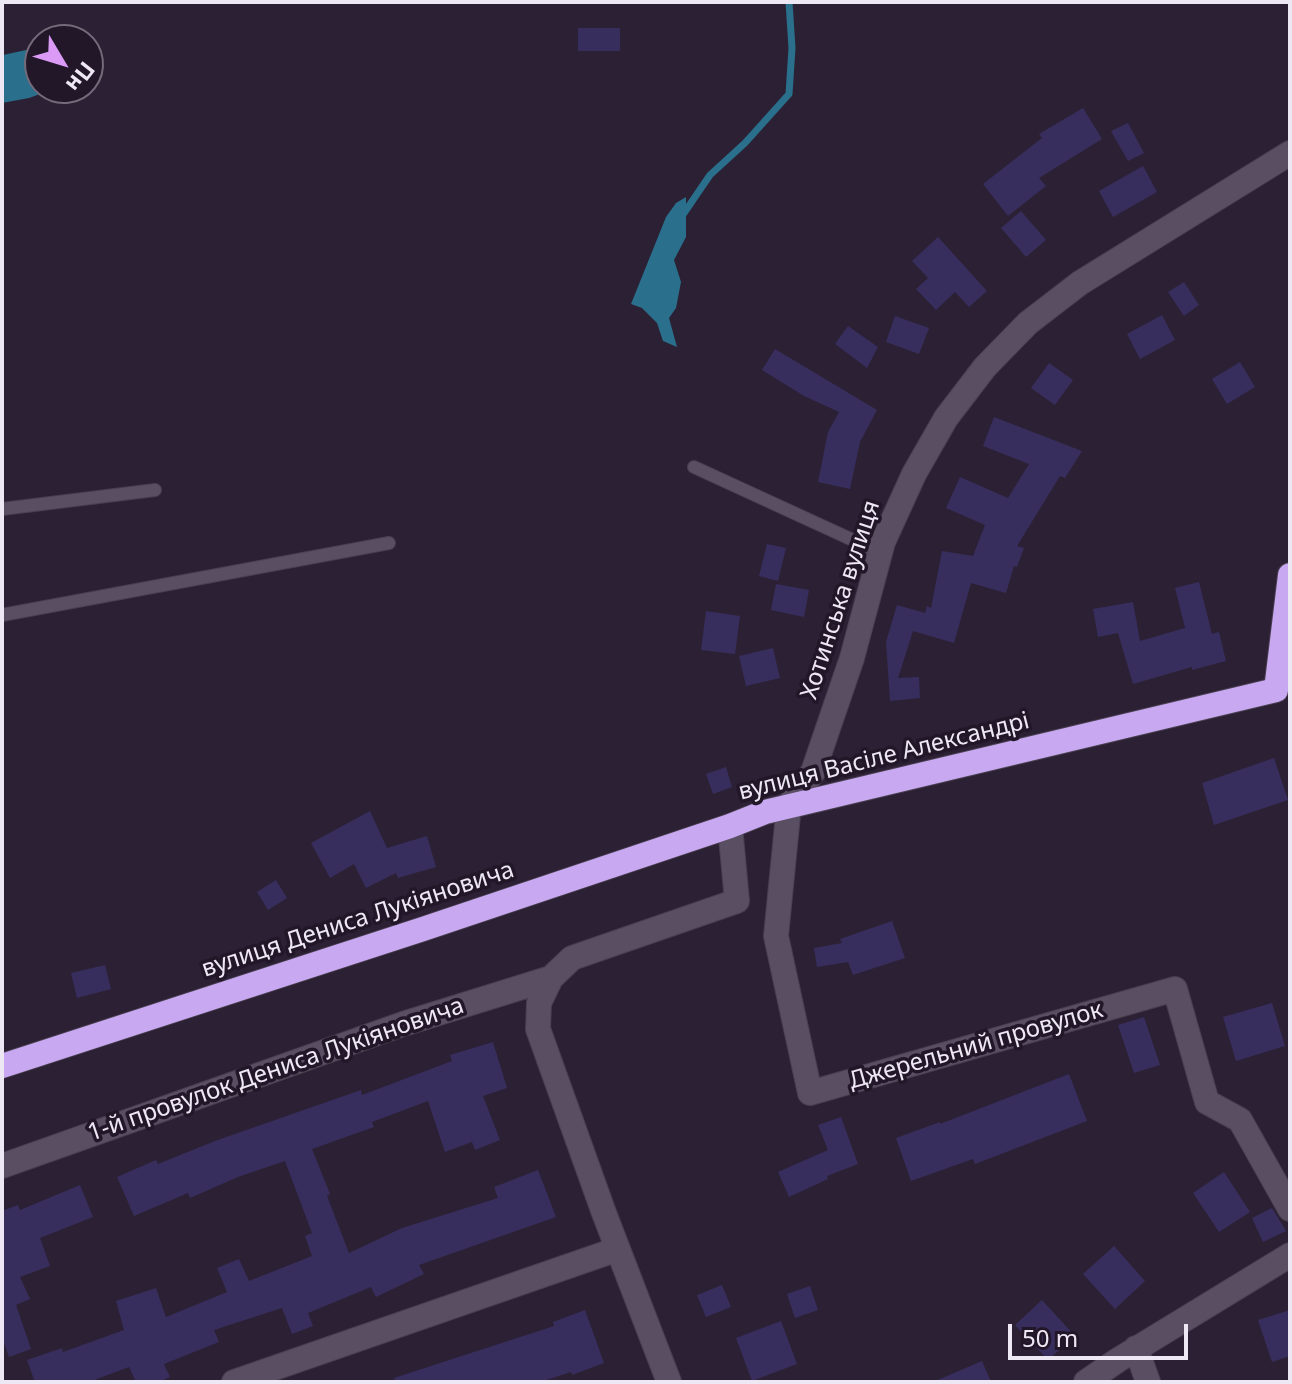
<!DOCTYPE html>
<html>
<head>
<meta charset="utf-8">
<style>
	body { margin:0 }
	#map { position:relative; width:1292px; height:1384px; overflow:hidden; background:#2c2134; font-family:"Noto Sans",sans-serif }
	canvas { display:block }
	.frame { position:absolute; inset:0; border:4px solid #eee7f4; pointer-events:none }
	.north { position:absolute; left:24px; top:24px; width:80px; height:80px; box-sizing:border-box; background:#221729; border:2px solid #746a7a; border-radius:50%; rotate:128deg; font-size:22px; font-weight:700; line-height:32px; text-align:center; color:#eee7f4 }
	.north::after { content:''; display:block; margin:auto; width:28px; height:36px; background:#da9af6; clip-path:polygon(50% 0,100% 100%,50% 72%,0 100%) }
	.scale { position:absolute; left:1008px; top:1324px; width:180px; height:36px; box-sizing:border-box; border:4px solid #eee7f4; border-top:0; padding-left:10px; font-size:24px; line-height:28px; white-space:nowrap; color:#eee7f4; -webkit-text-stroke:6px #221729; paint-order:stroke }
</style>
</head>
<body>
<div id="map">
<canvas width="1292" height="1384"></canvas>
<div class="frame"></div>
<div class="north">Пн</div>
<div class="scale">50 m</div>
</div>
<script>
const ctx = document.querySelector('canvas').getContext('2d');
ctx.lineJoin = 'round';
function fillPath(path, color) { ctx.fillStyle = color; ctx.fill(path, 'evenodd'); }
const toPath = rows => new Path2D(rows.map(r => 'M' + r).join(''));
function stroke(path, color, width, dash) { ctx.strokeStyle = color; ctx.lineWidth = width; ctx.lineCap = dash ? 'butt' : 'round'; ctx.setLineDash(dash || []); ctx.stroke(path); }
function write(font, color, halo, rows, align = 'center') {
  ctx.font = font + ' "Noto Sans",sans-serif'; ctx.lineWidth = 7; ctx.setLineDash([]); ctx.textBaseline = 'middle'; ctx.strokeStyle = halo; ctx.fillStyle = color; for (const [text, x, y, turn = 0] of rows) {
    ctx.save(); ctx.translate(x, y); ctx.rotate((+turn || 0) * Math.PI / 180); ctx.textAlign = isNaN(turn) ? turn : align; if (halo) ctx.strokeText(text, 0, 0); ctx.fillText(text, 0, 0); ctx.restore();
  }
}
const water = toPath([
	[40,47,40,88,57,88,29,98,2,103,3,55],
	[686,197,686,237,674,260,681,282,676,308,669,318,677,347,663,341,657,323,642,308,631,304,666,217,676,203]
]);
const stream = toPath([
	[680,219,710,175,745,143,789,94,792,48,789,2]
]);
const building = toPath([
	[578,28,620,28,620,51,578,51],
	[1083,108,1102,139,1039,178,1046,186,1008,216,983,184,1042,138,1039,134],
	[1128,123,1144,153,1128,161,1111,131],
	[1143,166,1157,192,1113,217,1099,191],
	[1021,211,1046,240,1026,257,1001,228],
	[938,237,987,291,969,307,955,292,936,310,916,289,928,278,912,261],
	[1184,282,1199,305,1184,316,1168,292],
	[1162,315,1175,340,1140,359,1127,334],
	[895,316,929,328,919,354,886,342],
	[848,326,878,347,867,368,835,344],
	[775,349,877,410,860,442,850,489,818,482,828,432,839,412,804,396,762,370],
	[1240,362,1255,387,1227,404,1212,379],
	[1049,363,1073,380,1055,405,1031,388],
	[994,417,1082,451,1065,478,1060,476,1017,546,1024,548,1017,567,1014,566,1006,593,971,583,954,643,913,631,898,678,919,677,920,698,890,701,886,642,897,605,925,613,927,606,931,608,942,551,973,556,985,525,946,508,960,477,1008,498,1029,464,983,446],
	[767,544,786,548,778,581,759,576],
	[1199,582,1212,634,1219,632,1226,661,1192,670,1192,667,1133,684,1118,633,1098,637,1093,609,1133,602,1140,641,1185,628,1175,588],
	[776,584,809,590,804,617,771,610],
	[706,611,740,616,735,654,701,650],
	[773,648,780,678,746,686,739,656],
	[1274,758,1288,800,1214,825,1202,783],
	[726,767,732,787,713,794,706,774],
	[370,811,387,848,427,836,436,867,398,878,396,873,366,888,354,864,330,878,311,843],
	[276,880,287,898,268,910,257,892],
	[892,921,905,958,853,975,848,962,817,967,814,948,842,943,840,939],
	[105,965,111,989,77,998,71,973],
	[1272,1003,1285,1046,1236,1061,1223,1017],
	[1144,1017,1160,1065,1134,1073,1118,1025],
	[493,1042,507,1088,483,1096,500,1140,475,1150,472,1142,445,1152,428,1101,372,1122,374,1127,312,1149,330,1194,327,1196,349,1253,402,1228,498,1198,494,1187,538,1170,556,1217,419,1265,424,1274,376,1297,371,1287,308,1313,313,1326,292,1334,282,1308,214,1330,219,1342,164,1364,170,1377,159,1382,136,1382,129,1367,89,1382,35,1382,27,1360,62,1348,63,1352,124,1330,116,1301,156,1288,166,1317,227,1292,217,1268,239,1259,249,1281,312,1256,305,1236,312,1233,285,1161,238,1177,190,1198,188,1193,134,1216,117,1177,156,1160,158,1164,215,1141,361,1090,362,1095,452,1061,450,1055],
	[1069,1074,1087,1121,975,1164,973,1159,911,1181,896,1138,940,1122,940,1124],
	[841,1117,858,1164,827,1176,828,1179,789,1197,778,1172,828,1150,818,1125],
	[1224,1172,1250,1212,1219,1232,1193,1193],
	[80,1185,93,1217,40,1238,50,1266,20,1277,30,1299,16,1305,31,1349,9,1357,2,1338,2,1211,18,1205,20,1210],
	[1272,1208,1286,1231,1263,1242,1252,1218],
	[1114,1246,1145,1281,1115,1309,1083,1274],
	[722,1285,731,1307,706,1317,697,1295],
	[810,1286,818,1310,795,1318,787,1294],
	[1042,1300,1075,1336,1048,1360,1015,1325],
	[585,1310,604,1363,572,1375,571,1372,540,1382,395,1382,394,1378,554,1326,553,1322],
	[1290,1310,1290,1356,1272,1362,1258,1320],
	[781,1321,797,1364,752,1381,736,1338],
	[982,1361,991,1382,933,1382]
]);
const lane = toPath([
	[694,467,881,553],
	[2,509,155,490],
	[2,615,389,543]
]);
const street = toPath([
	[1290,153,1080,283,1028,323,985,367,946,418,914,474,883,542,852,658,813,772,789,805,776,936,810,1093,1175,989,1207,1102,1240,1120,1290,1209],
	[2,1166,403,1024,551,978],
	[1136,1348,1148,1382],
	[234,1382,618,1249],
	[669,1382,604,1213,538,1029,539,1003,551,978,572,958,737,901,730,826],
	[1086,1382,1118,1360,1290,1255]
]);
const highway = toPath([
	[2,1066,423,929,730,826,765,812,1276,690,1290,575]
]);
const streetNames = [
	["Хотинська вулиця",841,600,-72],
	["вулиця Васіле Александрі",884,757,-14],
	["вулиця Дениса Лукіяновича",358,920,-18],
	["Джерельний провулок",976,1046,-16],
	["1-й провулок Дениса Лукіяновича",276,1070,-19]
];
fillPath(water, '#2a6f8b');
stroke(stream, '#2a6f8b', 7);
fillPath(building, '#372e5d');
stroke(lane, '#483f4f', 14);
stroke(street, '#483f4f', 26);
stroke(highway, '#483f4f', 26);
stroke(lane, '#5a4e63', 12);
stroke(street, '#5a4e63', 24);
stroke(highway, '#c7a8f1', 24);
write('24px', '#eee7f4', '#221729', streetNames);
</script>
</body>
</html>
